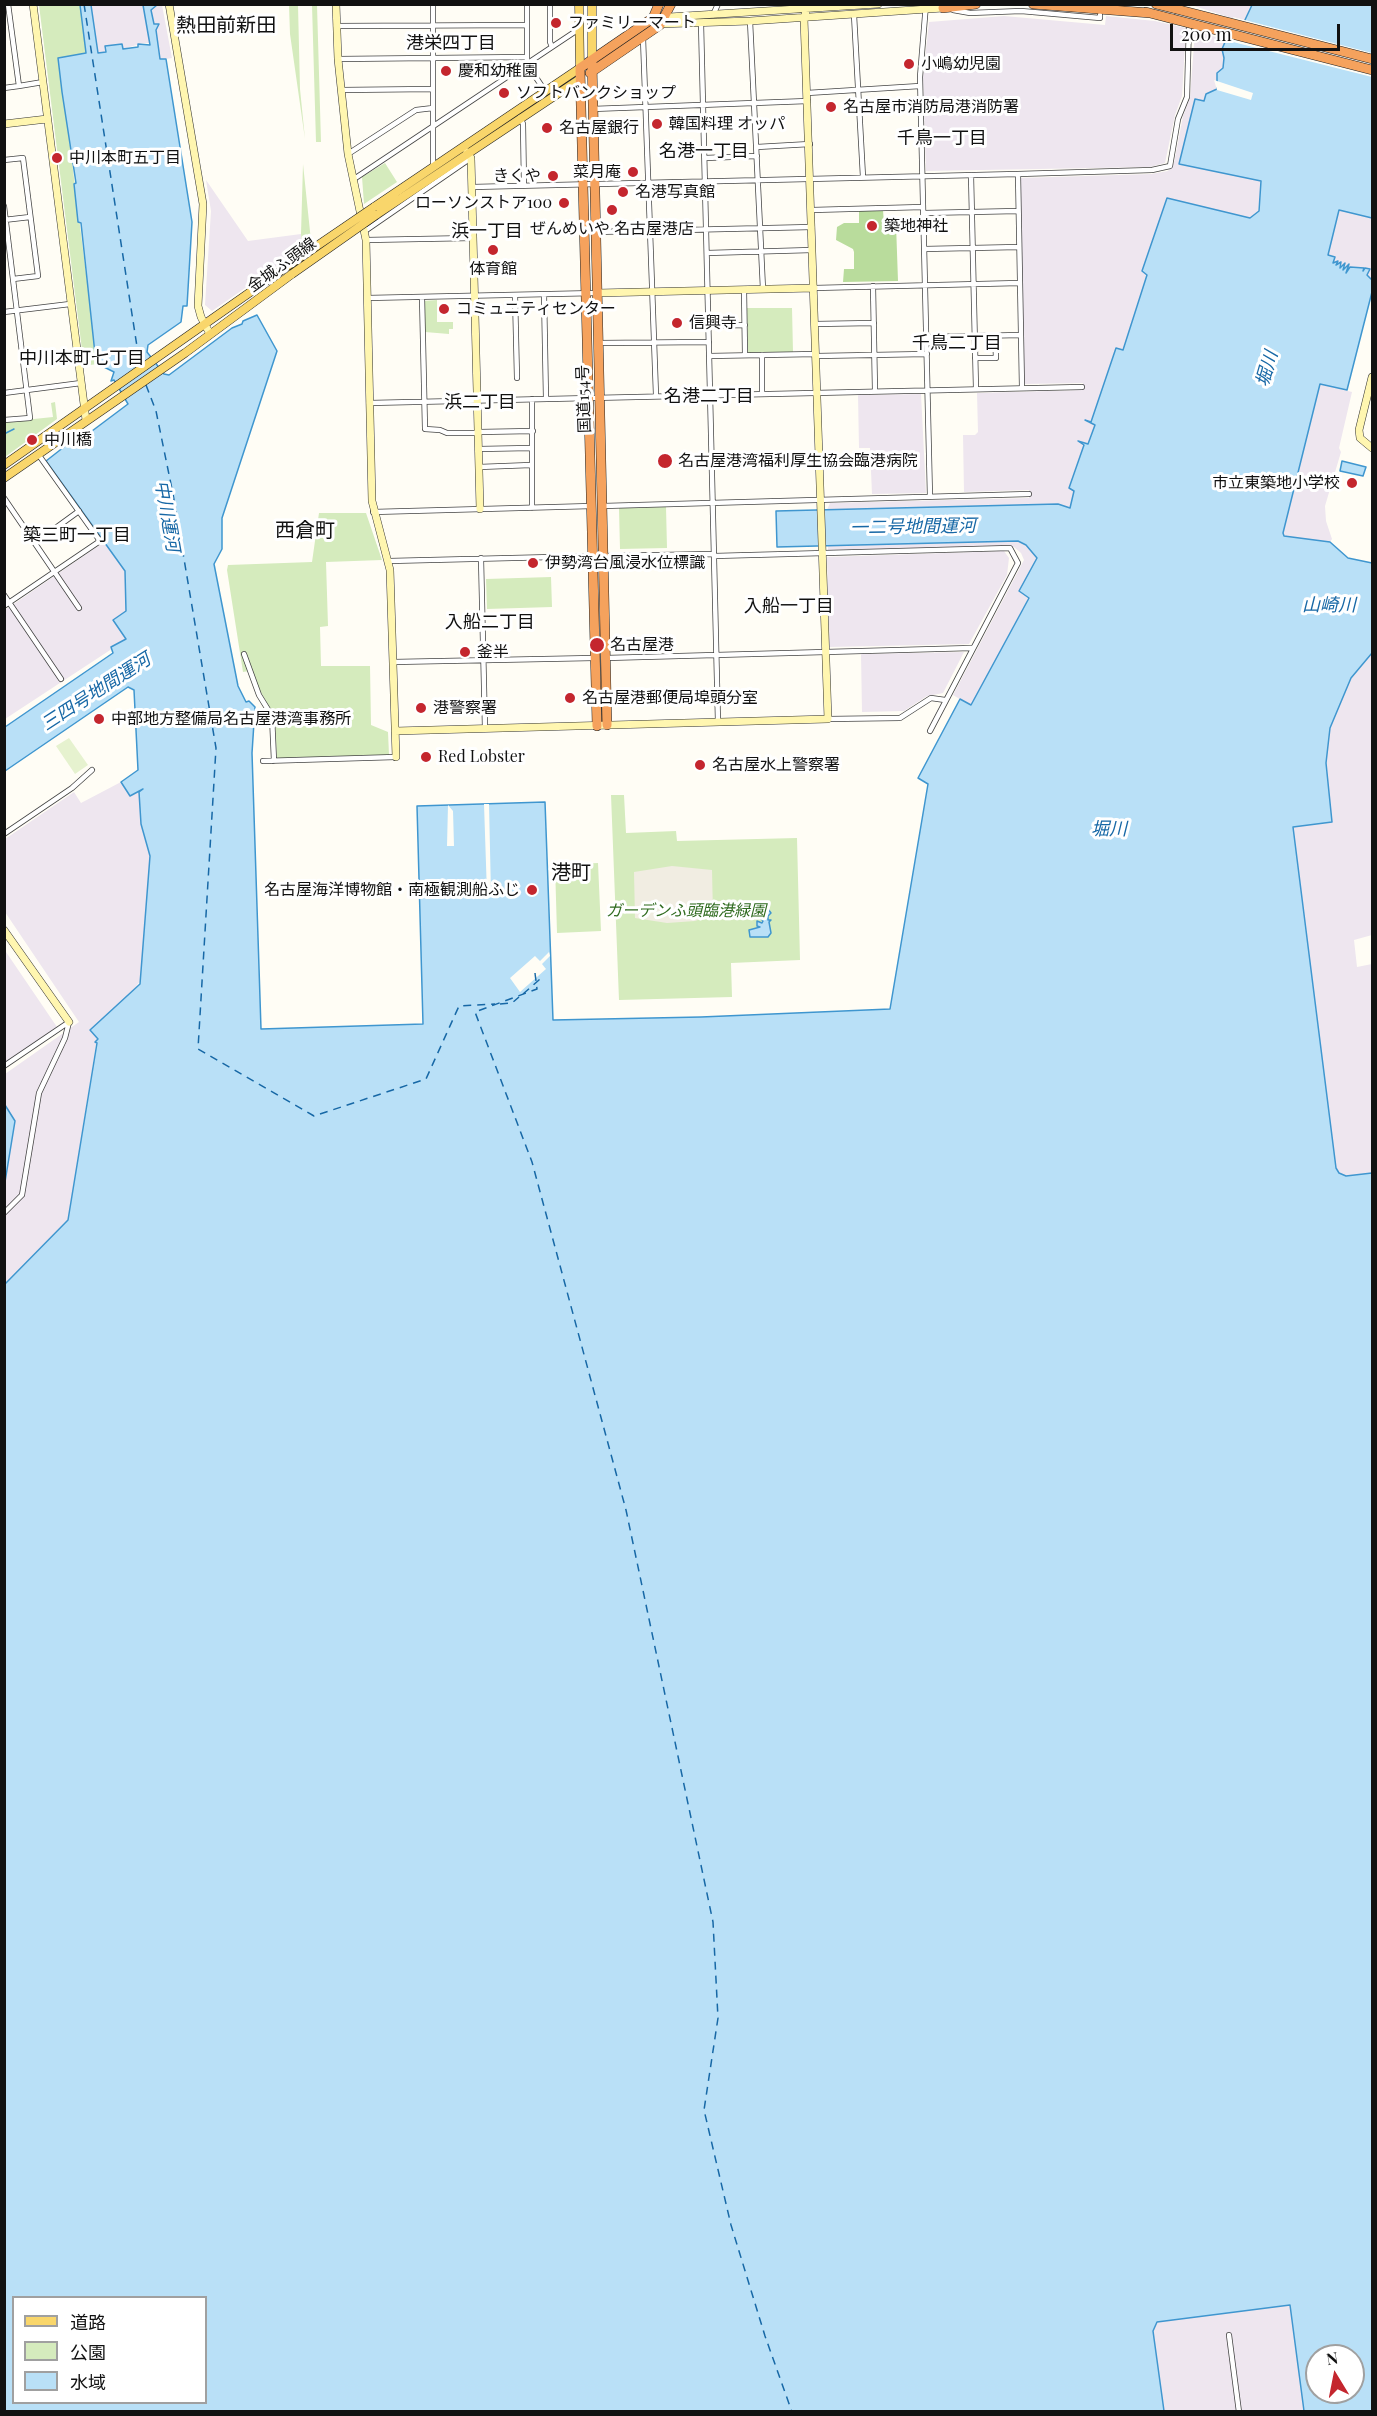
<!DOCTYPE html>
<html>
<head>
<meta charset="utf-8">
<style>
	body { margin:0 }
	#map { position:relative; width:1377px; height:2416px; overflow:hidden; background:#fffdf5; font-family:"Playfair Display","Noto Sans JP",serif }
	canvas { display:block }
	.frame { position:absolute; inset:0; border:6px solid #111; pointer-events:none }
	.legend { position:absolute; left:12px; top:2296px; width:195px; height:108px; box-sizing:border-box; background:#fff; border:2px solid #a0a0a0; margin:0; padding:8px 10px; list-style:none; font-size:18px; color:#111 }
	.legend li { display:flex; align-items:center; gap:12px; height:30px }
	.legend b { width:30px; border:2px solid #a0a0a0 }
	.north { position:absolute; left:1305px; top:2344px; width:60px; height:60px; box-sizing:border-box; background:#fff; border:2px solid #a0a0a0; border-radius:50%; rotate:350deg; font-size:16px; font-weight:700; line-height:24px; text-align:center; color:#111 }
	.north::after { content:''; display:block; margin:auto; width:21px; height:27px; background:#c4262e; clip-path:polygon(50% 0,100% 100%,50% 72%,0 100%) }
	.scale { position:absolute; left:1170px; top:24px; width:170px; height:27px; box-sizing:border-box; border:3px solid #111; border-top:0; padding-left:8px; font-size:18px; line-height:21px; white-space:nowrap; color:#111; -webkit-text-stroke:4px #fff; paint-order:stroke }
</style>
</head>
<body>
<div id="map">
<canvas width="1377" height="2416"></canvas>
<div class="frame"></div>
<ul class="legend">
<li><b style="height:8px;background:#f9d66b"></b>道路</li>
<li><b style="height:16px;background:#d5ebbd"></b>公園</li>
<li><b style="height:16px;background:#b9e0f7"></b>水域</li>
</ul>
<div class="north">N</div>
<div class="scale">200 m</div>
</div>
<script>
const ctx = document.querySelector('canvas').getContext('2d');
ctx.lineJoin = 'round';
function fillPath(path, color) { ctx.fillStyle = color; ctx.fill(path, 'evenodd'); }
const toPath = rows => new Path2D(rows.map(r => 'M' + r).join(''));
function stroke(path, color, width, dash) { ctx.strokeStyle = color; ctx.lineWidth = width; ctx.lineCap = dash ? 'butt' : 'round'; ctx.setLineDash(dash || []); ctx.stroke(path); }
function write(font, color, halo, rows, align = 'center') {
  ctx.font = font + ' "Playfair Display","Noto Sans JP",serif'; ctx.lineWidth = 6; ctx.setLineDash([]); ctx.textBaseline = 'middle'; ctx.strokeStyle = halo; ctx.fillStyle = color; for (const [text, x, y, turn = 0] of rows) {
    ctx.save(); ctx.translate(x, y); ctx.rotate((+turn || 0) * Math.PI / 180); ctx.textAlign = isNaN(turn) ? turn : align; if (halo) ctx.strokeText(text, 0, 0); ctx.fillText(text, 0, 0); ctx.restore();
  }
}
const industrial = toPath([
	[1188,4,1252,5,1244,22],
	[91,5,162,5,172,58,160,60,158,43,143,43,123,49,122,44,105,46,106,52,98,53],
	[1004,16,1105,25,1106,16,1155,21,1186,28,1182,96,1175,115,1165,163,1150,167,926,171,923,77,929,22],
	[1195,31,1226,40,1222,49,1224,58,1223,68,1217,78,1217,90,1208,93,1204,101,1195,99,1179,164,1261,181,1258,212,1250,218,1167,198,1145,271,1147,274,1140,301,1123,351,1116,349,1091,422,1085,421,1095,425,1088,444,1078,443,1084,444,1069,487,1074,490,1070,508,1058,504,827,510,830,503,1029,498,1029,490,964,492,963,435,975,435,978,432,977,393,1083,390,1083,383,1024,384,1019,178,1151,174,1168,171,1174,163,1183,116,1190,98],
	[206,180,248,241,301,234,303,248,212,311,205,305,211,211],
	[1339,210,1372,218,1372,280,1360,267,1350,267,1346,273,1346,267,1343,270,1342,265,1339,267,1339,262,1337,266,1328,255],
	[1320,384,1352,392,1339,448,1341,452,1325,506,1326,521,1332,539,1330,542,1284,536,1283,533],
	[921,394,926,493,872,494,870,448,859,448,858,395],
	[1018,541,1026,545,1037,558,1019,591,1029,597,971,706,953,695,1024,560,1021,553,1014,547,1006,547,828,550,828,546],
	[104,542,125,571,127,639,5,719,5,610],
	[1004,551,1009,558,1007,575,969,644,829,647,827,557],
	[964,652,943,693,927,696,904,711,862,712,861,654],
	[1372,653,1372,935,1354,940,1357,967,1372,964,1372,1173,1346,1176,1339,1173,1336,1168,1293,826,1332,822,1326,763,1330,728,1351,678],
	[121,782,130,795,143,789,139,792,141,824,150,856,141,980,97,1038,68,1220,5,1284,5,1182,15,1121,5,1105,5,1074,79,1022,5,912,5,839,74,792,81,803],
	[4,949,57,1027,5,1063,4,1063],
	[1290,2305,1304,2411,1164,2411,1153,2331,1157,2322]
]);
const green = toPath([
	[39,5,80,5,86,53,59,58,96,354,97,364,84,366],
	[289,5,298,5,300,89,305,139,290,34],
	[312,5,317,5,321,142,316,142],
	[385,163,397,182,364,204,362,177],
	[303,164,311,241,302,246,301,234],
	[437,300,437,322,453,322,453,329,449,329,449,334,425,332,424,301],
	[747,308,792,308,793,352,748,353],
	[55,402,57,419,5,457,5,422,53,417,51,403],
	[666,507,667,548,620,549,619,508],
	[319,513,366,513,382,560,326,562,328,626,320,627,321,666,370,666,371,725,388,732,389,755,277,759,275,717,249,671,243,672,227,570,228,565,312,562],
	[551,577,552,607,487,609,486,579],
	[611,795,624,795,626,833,676,831,677,841,797,838,800,960,731,963,732,997,619,1000],
	[598,863,601,931,557,933,555,865]
]);
const forest = toPath([
	[859,210,883,210,884,224,896,224,898,281,843,282,844,269,854,269,854,252,853,249,836,240,837,227,844,223,859,223]
]);
const pitch = toPath([
	[69,738,88,765,75,774,56,746]
]);
const plaza = toPath([
	[672,866,712,870,713,915,695,921,667,923,635,918,634,872]
]);
const water = toPath([
	[80,5,91,5,98,53,106,52,105,46,122,44,123,49,138,47,138,44,150,45,143,5,157,5,151,10,154,24,159,24,156,30,160,59,166,59,192,222,187,306,183,306,181,322,148,345,147,352,164,374,169,375,232,328,242,324,243,321,257,315,277,351,222,518,222,549,214,564,238,686,246,702,249,701,255,707,252,753,261,1029,423,1024,417,806,545,802,553,1020,701,1017,890,1009,928,784,918,778,960,699,971,705,1029,598,1019,591,1037,558,1026,545,1018,541,777,547,776,511,1058,504,1070,508,1074,491,1069,488,1084,445,1078,441,1088,444,1095,425,1085,420,1091,422,1116,348,1123,350,1147,275,1142,271,1167,198,1250,218,1259,211,1261,181,1179,164,1195,99,1204,101,1206,94,1217,89,1217,73,1223,68,1224,58,1222,49,1235,19,1244,22,1252,5,1372,5,1372,218,1339,210,1328,255,1335,257,1333,263,1338,261,1336,265,1341,262,1340,268,1345,263,1343,270,1349,264,1346,273,1350,267,1364,268,1363,271,1365,268,1370,269,1367,275,1372,280,1372,292,1347,390,1320,384,1283,533,1284,536,1330,542,1348,558,1372,563,1372,653,1351,678,1330,728,1326,763,1332,822,1293,827,1336,1168,1339,1173,1346,1176,1372,1173,1372,2411,1304,2411,1290,2305,1157,2322,1153,2331,1164,2411,5,2411,5,1284,68,1220,97,1043,95,1042,98,1039,90,1030,140,984,150,856,141,824,139,792,143,789,130,796,121,782,138,770,134,690,128,687,5,771,5,727,113,653,111,647,126,639,113,620,126,611,125,571,46,461,78,436,84,437,128,404,114,380,111,381,114,372,96,363,81,223,78,222,74,184,76,183,62,92,58,58,86,53,80,5],
	[14,2298,206,2298,206,2402,14,2402,14,2298],
	[1317,2356,1353,2356,1353,2392,1317,2392,1317,2356],
	[1342,461,1366,467,1363,476,1340,471,1342,461],
	[764,906,765,914,768,909,771,913,768,916,768,920,771,920,769,922,771,933,768,937,750,937,749,930,760,927,757,926,757,921,762,923,763,921,756,913,759,911,764,918,761,908,764,906],
	[5,1105,15,1121,5,1182,5,1105]
]);
const pier = toPath([
	[1233,17,1372,53,1372,77,1229,41,1224,37],
	[1214,80,1253,93,1251,100,1217,90],
	[484,804,489,804,491,894,487,894],
	[448,805,453,811,454,846,447,846],
	[549,952,550,956,542,964,546,969,520,992,510,978,535,956,540,961]
]);
const stream = toPath([
	[4,434,14,429]
]);
const ferry = toPath([
	[84,4,140,366],
	[146,385,156,411,173,494,216,748,198,1049,314,1116,426,1079,459,1006,495,1004],
	[535,973,537,989,475,1012,532,1162,626,1510,713,1922,718,2018,704,2110,731,2225,765,2336,792,2412],
	[523,994,539,980,535,974],
	[500,1004,512,1003,519,997]
]);
const street = toPath([
	[527,4,527,64,545,91],
	[550,4,550,42,552,47],
	[926,4,920,77,930,497],
	[953,10,970,13,1021,11,1100,18,1100,15],
	[713,15,718,4],
	[854,15,863,177],
	[750,21,763,289],
	[701,23,718,722],
	[336,26,527,25],
	[643,38,656,395],
	[338,59,527,57],
	[19,86,43,82],
	[4,88,19,86,8,4],
	[341,90,433,89],
	[807,93,920,86],
	[592,109,808,101],
	[520,117,523,124,524,185],
	[757,147,810,144],
	[348,154,416,110,433,108],
	[705,158,757,156],
	[4,160,23,158,38,276,13,279],
	[433,166,433,4],
	[1018,174,1022,388],
	[971,175,976,389],
	[354,179,579,29],
	[472,187,1018,174,1152,170,1170,166,1178,119,1187,97,1189,24],
	[4,206,30,418,4,420],
	[812,210,923,207],
	[924,213,1018,211],
	[4,220,30,217],
	[365,231,471,158],
	[595,232,812,227],
	[366,240,473,238],
	[924,249,1019,247],
	[707,253,812,250],
	[873,286,875,391],
	[814,288,1020,283],
	[744,289,745,355],
	[544,294,546,399],
	[515,295,517,378],
	[422,297,425,429,440,430,447,433,478,433],
	[367,298,597,293],
	[4,312,70,304],
	[815,324,874,323],
	[709,326,745,325],
	[926,337,1021,335],
	[598,343,709,342],
	[762,355,762,393],
	[709,356,816,354],
	[816,356,927,354],
	[975,358,996,358,995,335],
	[4,393,81,383],
	[532,399,532,508],
	[369,403,1082,387],
	[479,432,533,431],
	[479,449,531,448],
	[479,467,531,465],
	[4,498,79,608],
	[603,506,1029,494],
	[373,512,592,506],
	[35,543,79,511],
	[603,556,714,554],
	[714,556,1010,548,1018,563,930,731],
	[481,558,485,729],
	[389,561,594,556],
	[4,595,61,679],
	[4,606,100,541,38,454],
	[244,654,259,695,272,716,274,761],
	[606,658,972,648],
	[393,662,594,658],
	[828,719,900,718,931,698,945,700],
	[263,761,396,757],
	[4,834,72,788,92,770],
	[4,1066,69,1022],
	[4,1213,22,1195,39,1093,65,1038,69,1022],
	[1229,2335,1239,2412]
]);
const secondary = toPath([
	[33,4,86,420],
	[169,4,203,204,198,306,201,317,210,334],
	[336,4,338,59,348,154,366,240,372,501,390,570,396,757],
	[653,18,878,4],
	[659,24,750,21,943,8],
	[4,124,47,119],
	[467,152,471,158,480,509],
	[597,293,814,288],
	[1372,377,1359,430,1360,438,1372,448],
	[395,731,828,719,804,18,808,4],
	[4,930,69,1022]
]);
const primary = toPath([
	[592,60,592,4],
	[374,207,580,68,579,4],
	[376,215,580,79],
	[4,465,286,267],
	[4,478,185,353,292,274]
]);
const highway = toPath([
	[1033,4,1150,13],
	[1156,4,1176,9],
	[943,8,976,4],
	[1146,12,1173,19],
	[592,60,607,725],
	[590,73,660,25,671,4],
	[597,726,580,68,653,18,659,4]
]);
const primaryBridge = toPath([
	[286,267,374,207],
	[292,274,376,215]
]);
const highwayBridge = toPath([
	[1176,9,1372,59],
	[1173,19,1372,70]
]);
const markers = [
	[556,23,6,"#c4262e"],
	[909,64,6,"#c4262e"],
	[446,71,6,"#c4262e"],
	[504,93,6,"#c4262e"],
	[831,107,6,"#c4262e"],
	[657,124,6,"#c4262e"],
	[547,128,6,"#c4262e"],
	[57,158,6,"#c4262e"],
	[633,172,6,"#c4262e"],
	[553,176,6,"#c4262e"],
	[623,192,6,"#c4262e"],
	[564,203,6,"#c4262e"],
	[612,210,6,"#c4262e"],
	[872,226,6,"#c4262e"],
	[493,250,6,"#c4262e"],
	[444,309,6,"#c4262e"],
	[677,323,6,"#c4262e"],
	[32,440,6,"#c4262e"],
	[665,461,8,"#c4262e"],
	[1352,483,6,"#c4262e"],
	[533,563,6,"#c4262e"],
	[597,645,8,"#c4262e"],
	[465,652,6,"#c4262e"],
	[570,698,6,"#c4262e"],
	[421,708,6,"#c4262e"],
	[99,719,6,"#c4262e"],
	[426,757,6,"#c4262e"],
	[700,765,6,"#c4262e"],
	[532,890,6,"#c4262e"]
];
const poiNames = [
	["ファミリーマート",568,23],
	["小嶋幼児園",921,64],
	["慶和幼稚園",458,71],
	["ソフトバンクショップ",516,93],
	["名古屋市消防局港消防署",843,107],
	["韓国料理 オッパ",669,124],
	["名古屋銀行",559,128],
	["中川本町五丁目",69,158],
	["菜月庵",621,172,"right"],
	["きくや",541,176,"right"],
	["名港写真館",635,192],
	["ローソンストア100",552,203,"right"],
	["築地神社",884,226],
	["ぜんめいや 名古屋港店",612,229,"center"],
	["体育館",493,269,"center"],
	["コミュニティセンター",456,309],
	["信興寺",689,323],
	["中川橋",44,440],
	["名古屋港湾福利厚生協会臨港病院",678,461],
	["市立東築地小学校",1340,483,"right"],
	["伊勢湾台風浸水位標識",545,563],
	["名古屋港",610,645],
	["釜半",477,652],
	["名古屋港郵便局埠頭分室",582,698],
	["港警察署",433,708],
	["中部地方整備局名古屋港湾事務所",111,719],
	["Red Lobster",438,757],
	["名古屋水上警察署",712,765],
	["名古屋海洋博物館・南極観測船ふじ",520,890,"right"]
];
const streetNames = [
	["金城ふ頭線",282,265,-36],
	["国道154号",584,399,-92]
];
const parkNames = [
	["ガーデンふ頭臨港緑園",686,911]
];
const neighbourhoodNames = [
	["港栄四丁目",451,43],
	["千鳥一丁目",942,138],
	["名港一丁目",704,151],
	["浜一丁目",487,231],
	["千鳥二丁目",957,343],
	["中川本町七丁目",82,358],
	["名港二丁目",709,396],
	["浜二丁目",480,402],
	["築三町一丁目",77,535],
	["入船一丁目",789,606],
	["入船二丁目",490,622]
];
const waterNames = [
	["堀川",1267,369,-74],
	["中川運河",167,516,80],
	["一二号地間運河",913,527,-1],
	["山崎川",1329,605],
	["三四号地間運河",96,692,-33],
	["堀川",1109,829]
];
const quarterNames = [
	["熱田前新田",226,26],
	["西倉町",305,531],
	["港町",571,873]
];
fillPath(industrial, '#eee6ef');
fillPath(green, '#d5ebbd');
fillPath(forest, '#b9dc9c');
fillPath(pitch, '#e6f2cf');
fillPath(plaza, '#f1ede2');
fillPath(water, '#b9e0f7');
stroke(water, '#3f96cf', 1.5);
fillPath(pier, '#fffdf5');
stroke(stream, '#3f96cf', 1.5);
stroke(ferry, '#1768a6', 1.5, [8, 6]);
stroke(street, '#444', 6);
stroke(secondary, '#333', 8);
stroke(primary, '#222', 9);
stroke(highway, '#222', 10);
stroke(street, '#fff', 4.5);
stroke(secondary, '#fff6b0', 7);
stroke(primary, '#f9d66b', 8);
stroke(highway, '#f5a25d', 9);
stroke(primaryBridge, '#222', 9, []);
stroke(highwayBridge, '#222', 10, []);
stroke(primaryBridge, '#f9d66b', 8);
stroke(highwayBridge, '#f5a25d', 9);
for (const [x, y, r, color] of markers) { const dot = new Path2D(); dot.arc(x, y, r, 0, 2 * Math.PI); ctx.fillStyle = color; ctx.fill(dot); stroke(dot, '#fff', 2); }
write('16px', '#111', '#fff', poiNames, 'left');
write('16px', '#111', '#fff', streetNames);
write('italic 16px', '#2f6b1f', '#fff', parkNames);
write('18px', '#111', '#fff', neighbourhoodNames);
write('italic 18px', '#1768a6', '#fff', waterNames);
write('20px', '#111', '#fff', quarterNames);
</script>
</body>
</html>
